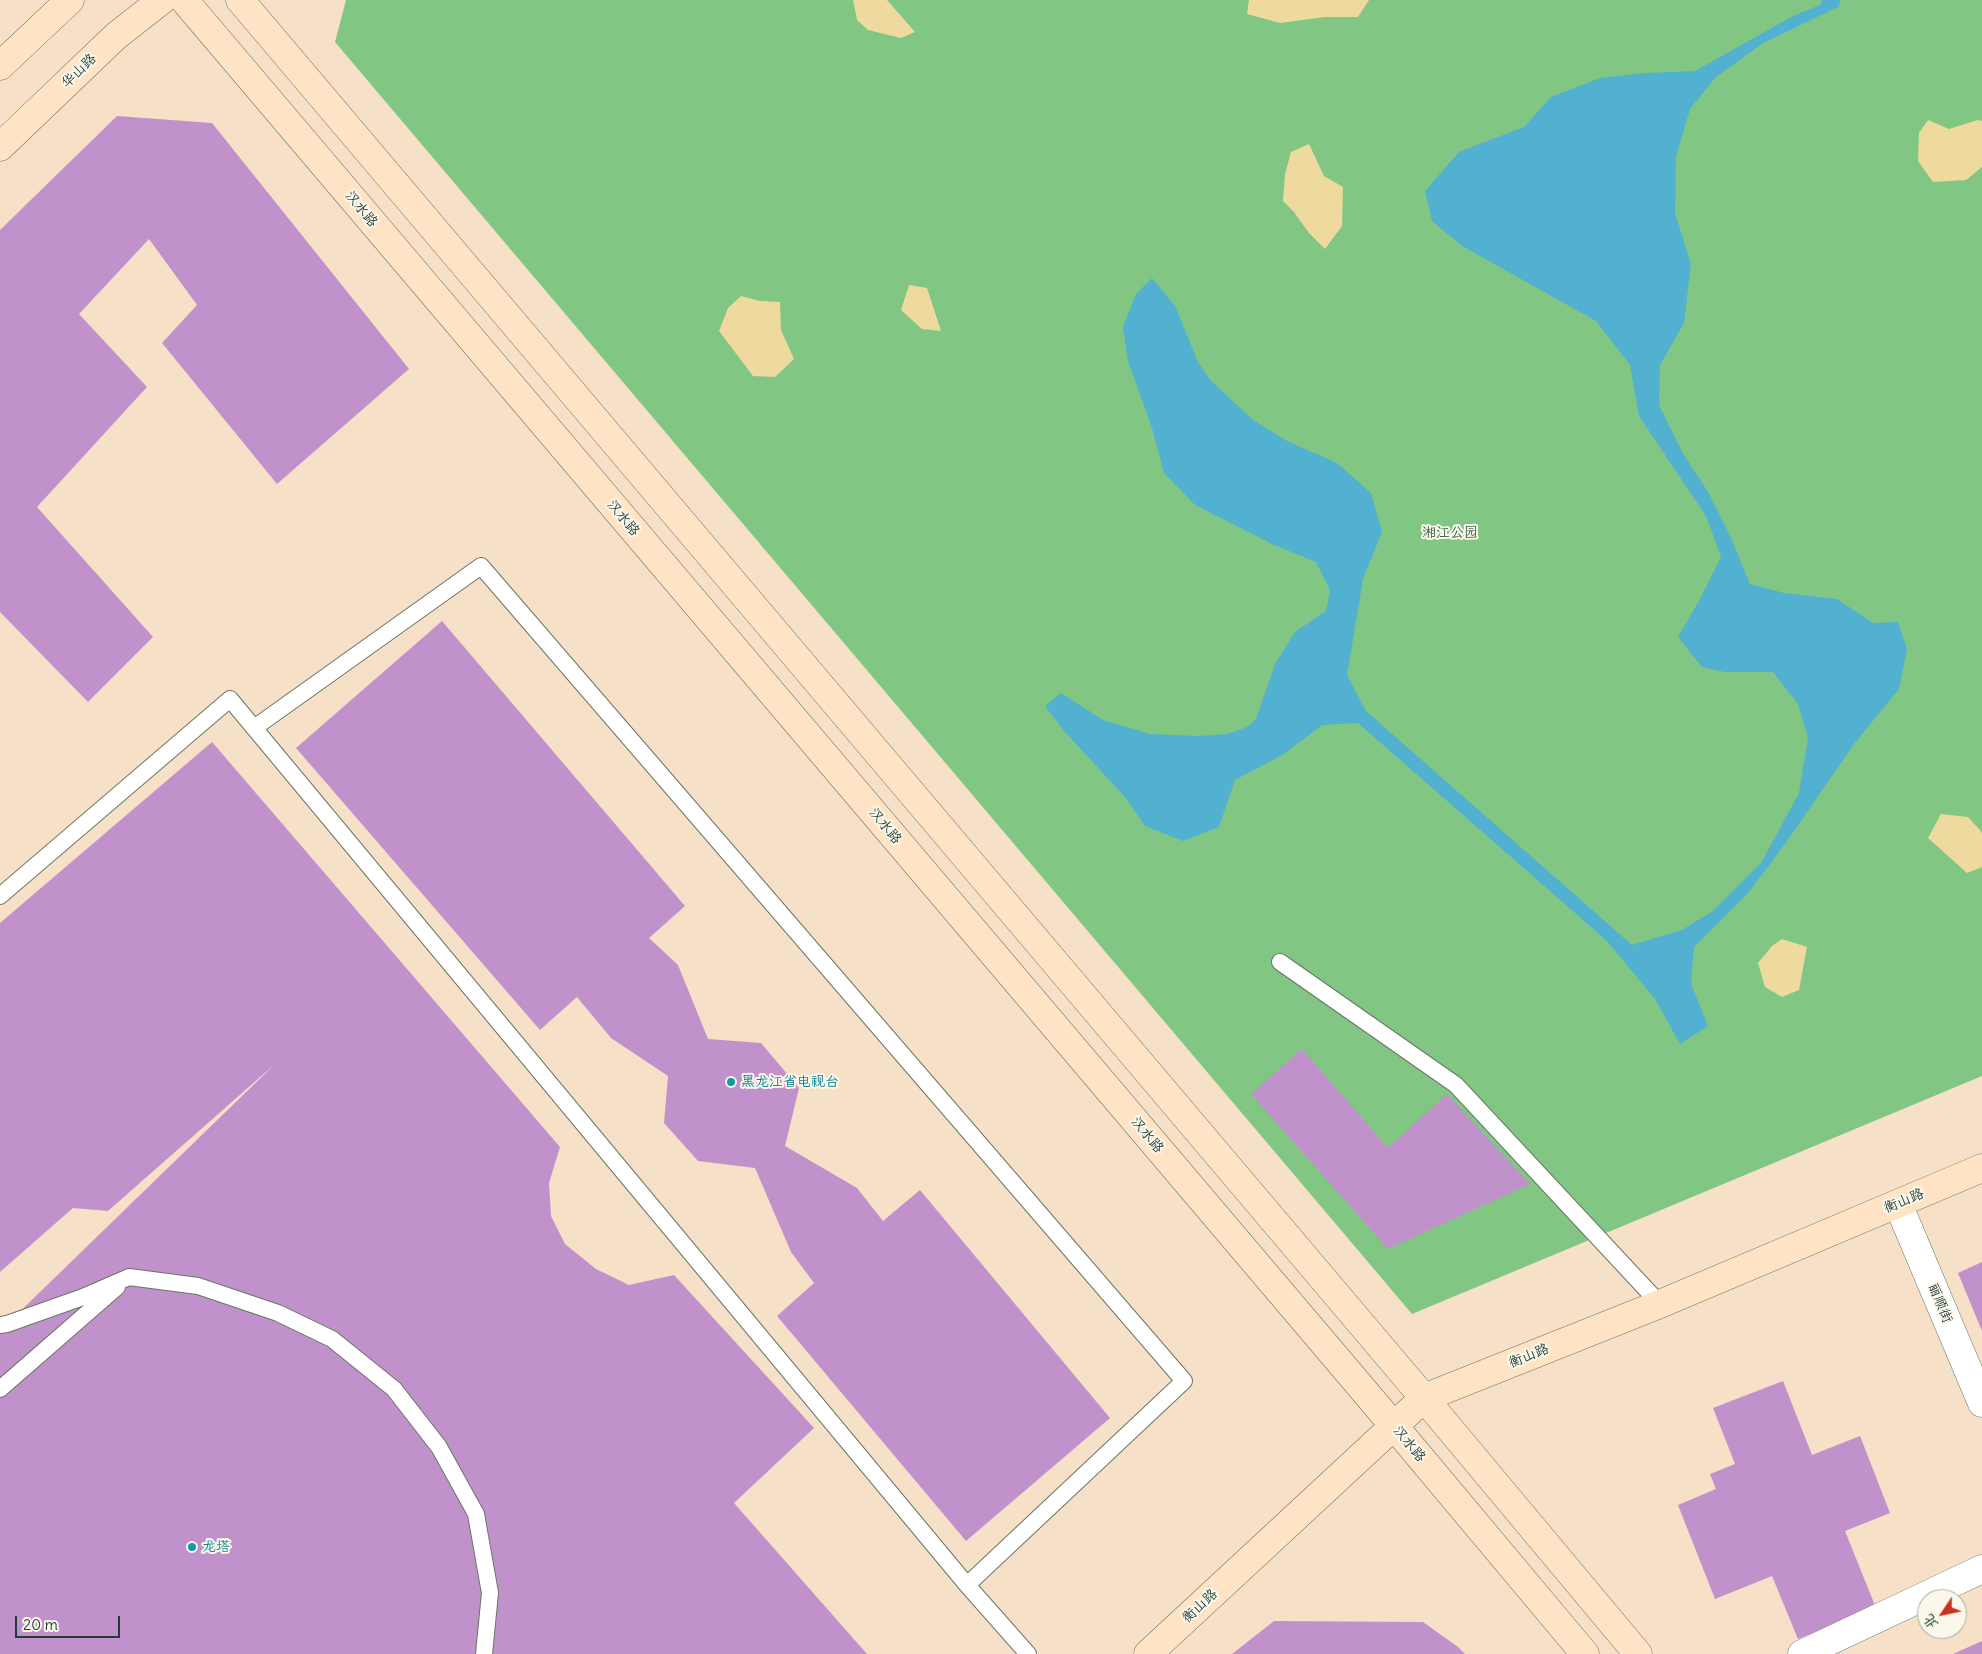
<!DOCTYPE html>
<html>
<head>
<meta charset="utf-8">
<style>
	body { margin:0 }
	#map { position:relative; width:1982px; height:1654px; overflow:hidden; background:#f6e0c7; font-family:Delius,"LXGW WenKai TC",sans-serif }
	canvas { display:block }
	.north { position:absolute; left:1917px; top:1589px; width:50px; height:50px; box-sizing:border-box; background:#fbf7ec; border:1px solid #a3ada2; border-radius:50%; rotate:236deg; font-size:14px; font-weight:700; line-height:20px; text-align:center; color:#1f3d34 }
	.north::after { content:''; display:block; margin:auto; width:18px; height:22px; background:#c8321e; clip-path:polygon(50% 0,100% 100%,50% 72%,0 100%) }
	.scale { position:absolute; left:15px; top:1616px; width:105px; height:22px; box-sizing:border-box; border:2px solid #1f3d34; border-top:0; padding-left:6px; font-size:15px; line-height:18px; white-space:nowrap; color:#1f3d34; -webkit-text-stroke:4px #fbf7ec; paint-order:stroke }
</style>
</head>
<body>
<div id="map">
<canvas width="1982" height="1654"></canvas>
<div class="north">北</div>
<div class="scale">20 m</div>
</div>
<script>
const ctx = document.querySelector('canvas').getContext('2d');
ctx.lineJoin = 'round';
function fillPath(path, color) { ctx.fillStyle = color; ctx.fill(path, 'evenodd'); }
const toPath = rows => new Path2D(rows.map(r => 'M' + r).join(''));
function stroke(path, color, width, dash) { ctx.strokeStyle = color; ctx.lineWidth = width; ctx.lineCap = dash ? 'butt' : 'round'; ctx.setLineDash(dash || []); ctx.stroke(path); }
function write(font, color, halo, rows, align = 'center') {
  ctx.font = font + ' Delius,"LXGW WenKai TC",sans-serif'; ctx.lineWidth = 4; ctx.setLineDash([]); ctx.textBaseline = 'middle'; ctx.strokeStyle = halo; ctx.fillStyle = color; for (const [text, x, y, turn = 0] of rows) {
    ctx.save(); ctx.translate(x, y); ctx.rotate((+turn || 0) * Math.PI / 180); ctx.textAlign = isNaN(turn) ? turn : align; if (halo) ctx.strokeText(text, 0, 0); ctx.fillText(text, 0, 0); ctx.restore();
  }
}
const green = toPath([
	[346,0,1982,0,1982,1076,1412,1314,335,42]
]);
const sand = toPath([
	[853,0,887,0,915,32,901,38,868,30,857,20],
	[1249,0,1369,0,1358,17,1325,17,1280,23,1247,14],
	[1928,120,1949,129,1978,120,1982,121,1982,167,1966,180,1933,182,1918,161,1919,133],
	[1309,144,1324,176,1343,187,1342,226,1325,249,1309,233,1294,212,1283,201,1285,174,1291,152],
	[909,285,927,288,941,331,922,329,901,310],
	[741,296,760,301,780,302,781,330,794,359,775,377,753,376,719,331,728,308],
	[1941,814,1968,817,1980,830,1982,833,1982,867,1967,873,1928,838],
	[1782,939,1807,947,1799,990,1782,997,1765,987,1758,963,1772,946]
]);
const water = toPath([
	[1822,0,1841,0,1838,7,1763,43,1715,78,1690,109,1676,157,1675,213,1691,264,1684,323,1660,365,1659,405,1682,452,1708,492,1732,540,1750,584,1784,593,1837,599,1873,623,1898,622,1907,649,1899,689,1854,744,1785,844,1749,892,1694,947,1691,984,1708,1026,1680,1044,1655,999,1607,941,1358,723,1322,725,1284,754,1235,780,1219,827,1183,841,1145,826,1125,797,1065,732,1045,706,1061,693,1103,720,1150,734,1199,736,1228,734,1247,727,1256,719,1275,664,1295,632,1326,611,1330,590,1316,562,1272,544,1195,505,1164,473,1152,428,1128,361,1123,327,1136,294,1152,278,1175,306,1198,362,1210,380,1253,420,1287,441,1337,463,1371,493,1382,532,1363,579,1347,675,1366,711,1632,945,1682,930,1713,911,1761,863,1799,793,1808,738,1798,704,1773,672,1725,672,1702,667,1678,637,1700,599,1721,557,1706,516,1639,416,1630,365,1596,321,1462,246,1432,221,1425,191,1459,152,1524,127,1551,97,1600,78,1645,73,1695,71,1793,16,1820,5]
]);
const building = toPath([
	[117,116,212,123,409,369,277,484,162,343,197,305,149,239,79,314,147,387,37,507,153,637,88,702,0,612,0,230],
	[442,621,685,906,649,938,678,965,708,1039,761,1043,799,1088,785,1146,857,1188,883,1221,920,1190,1110,1418,966,1541,777,1316,814,1283,791,1252,755,1168,698,1161,664,1123,668,1076,611,1038,577,997,540,1030,296,748],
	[212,742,560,1147,549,1183,551,1216,565,1244,596,1269,629,1285,674,1275,814,1428,734,1503,867,1654,0,1654,0,1316,7,1324,275,1064,108,1211,73,1208,0,1272,0,923],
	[1302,1049,1388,1148,1447,1094,1530,1184,1388,1249,1251,1094],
	[1982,1262,1982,1331,1958,1273],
	[1783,1381,1812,1455,1860,1436,1890,1513,1845,1531,1876,1608,1798,1639,1772,1576,1715,1599,1678,1505,1716,1489,1710,1474,1735,1464,1713,1408],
	[1274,1621,1423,1622,1458,1647,1465,1654,1232,1654],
	[1982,1641,1982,1654,1953,1654]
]);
const service = toPath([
	[254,728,481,566,1184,1381,967,1585],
	[0,896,230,699,967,1585,1028,1654],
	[1280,962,1456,1085,1660,1304],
	[0,1325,7,1324,83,1297,129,1277,198,1286,278,1313,332,1339,394,1389,439,1447,476,1514,490,1593,484,1654],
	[0,1389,117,1287]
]);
const minor = toPath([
	[1898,1204,1982,1403],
	[1802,1654,1982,1569]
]);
const secondary = toPath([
	[184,0,1394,1426,1585,1654],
	[240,0,1424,1398,1638,1654],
	[0,66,70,0],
	[0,147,116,36,162,0],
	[1148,1654,1424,1398,1660,1304,1982,1168]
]);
const markers = [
	[731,1082,5,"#0f9aa8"],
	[192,1547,5,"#0f9aa8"]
];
const streetNames = [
	["华山路",79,71,-44],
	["汉水路",361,209,50],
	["汉水路",623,518,50],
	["汉水路",885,826,50],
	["汉水路",1147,1135,50],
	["衡山路",1904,1201,-23],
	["丽顺街",1940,1303,67],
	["衡山路",1529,1356,-22],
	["汉水路",1409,1444,50],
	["衡山路",1200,1606,-43]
];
const parkNames = [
	["湘江公园",1450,533]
];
const cultureNames = [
	["黑龙江省电视台",741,1082],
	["龙塔",202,1547]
];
fillPath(green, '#81c783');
fillPath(sand, '#eeda9e');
fillPath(water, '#52b0d0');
fillPath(building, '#c191cc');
stroke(service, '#6a7667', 18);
stroke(minor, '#6a7667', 29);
stroke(secondary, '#6a7667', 29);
stroke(service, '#fff', 16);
stroke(minor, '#fff', 28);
stroke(secondary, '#fee4c5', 28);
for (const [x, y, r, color] of markers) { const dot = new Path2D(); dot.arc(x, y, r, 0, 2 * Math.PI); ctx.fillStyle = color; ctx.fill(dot); stroke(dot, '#fbf7ec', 2); }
write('14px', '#1f3d34', '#fbf7ec', streetNames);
write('14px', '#386048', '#fbf7ec', parkNames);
write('14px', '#0d838f', '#fbf7ec', cultureNames, 'left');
</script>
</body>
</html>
